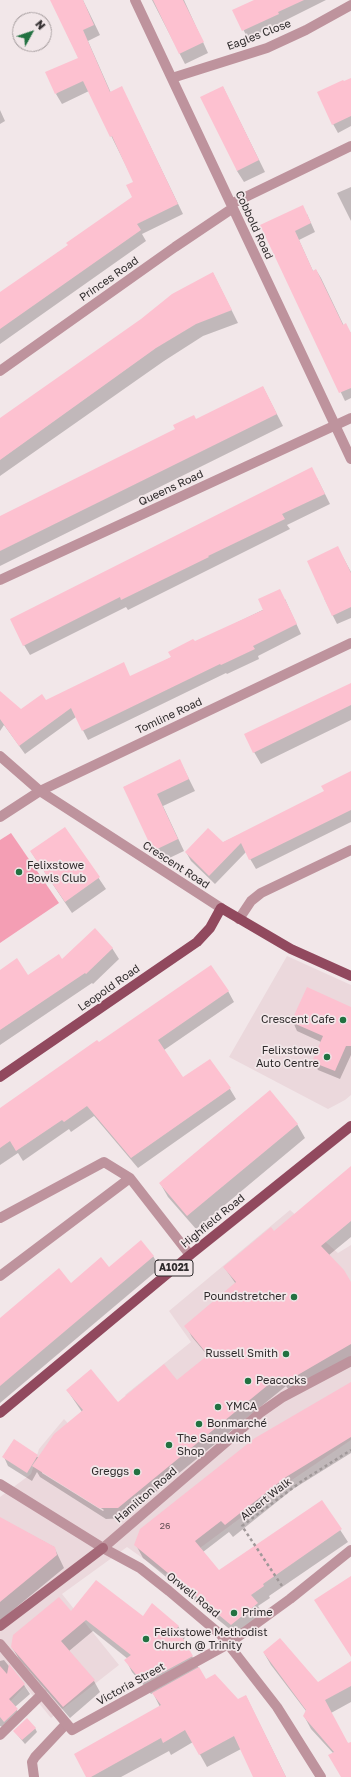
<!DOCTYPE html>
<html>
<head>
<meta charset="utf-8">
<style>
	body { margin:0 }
	#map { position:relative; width:351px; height:1777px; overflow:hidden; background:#f2e7e9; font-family:"Golos Text",sans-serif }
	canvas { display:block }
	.north { position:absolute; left:12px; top:12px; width:40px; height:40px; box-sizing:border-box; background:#f2e7e9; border:1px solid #a49c9d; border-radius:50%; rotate:50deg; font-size:11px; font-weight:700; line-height:16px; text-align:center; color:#2f2b2c }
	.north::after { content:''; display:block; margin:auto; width:14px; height:18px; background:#227141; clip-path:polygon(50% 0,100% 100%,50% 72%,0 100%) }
</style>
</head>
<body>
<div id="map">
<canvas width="351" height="1777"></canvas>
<div class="north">N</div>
</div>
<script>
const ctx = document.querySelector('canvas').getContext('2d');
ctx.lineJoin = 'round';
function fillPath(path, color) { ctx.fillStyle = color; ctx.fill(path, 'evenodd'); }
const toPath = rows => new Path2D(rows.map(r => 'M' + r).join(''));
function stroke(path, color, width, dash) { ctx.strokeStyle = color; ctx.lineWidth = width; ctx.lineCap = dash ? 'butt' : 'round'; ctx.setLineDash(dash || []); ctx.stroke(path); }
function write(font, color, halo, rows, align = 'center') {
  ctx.font = font + ' "Golos Text",sans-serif'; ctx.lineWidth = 3.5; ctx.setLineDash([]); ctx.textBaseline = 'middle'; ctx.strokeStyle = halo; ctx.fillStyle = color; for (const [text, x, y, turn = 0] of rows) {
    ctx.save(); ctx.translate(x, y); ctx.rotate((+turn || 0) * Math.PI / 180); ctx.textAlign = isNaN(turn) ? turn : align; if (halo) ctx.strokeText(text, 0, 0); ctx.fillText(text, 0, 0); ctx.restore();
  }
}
const built = toPath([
	[287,956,351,985,351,1095,345,1100,328,1109,229,1057],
	[290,1210,338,1253,351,1245,351,1440,289,1482,165,1574,127,1547,62,1594,119,1665,51,1718,25,1686,0,1712,0,1497,31,1474,39,1449,64,1419,94,1452,141,1414,125,1395,191,1342,169,1311]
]);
const green = toPath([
	[11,833,59,903,0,943,0,840]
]);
const shadow = toPath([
	[51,0,83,0,100,35,88,41,111,93,127,98,183,214,142,234,146,241,0,344,0,293,69,245,133,197,134,182,89,91,62,104,56,94,79,59],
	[152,0,184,0,208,53,185,64],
	[257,0,326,0,248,39,234,11],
	[351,79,351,126,338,133,333,124],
	[223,87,265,172,244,182,237,171],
	[0,110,5,121,0,124],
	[351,187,351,221,337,193],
	[307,214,315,232,299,240,313,271,316,270,321,278,344,326,351,333,351,398,345,401,261,226],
	[213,273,238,323,203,336,164,361,0,476,0,419],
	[263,387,283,426,0,566,0,517],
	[317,478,330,504,287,525,290,529,128,610,126,607,30,655,24,645],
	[338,548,351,572,351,618,337,624,324,598],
	[285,599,301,634,258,656,259,659,227,674,226,673,88,740,76,717,25,754,4,725,0,731,0,692,21,710,57,712,172,657,195,643],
	[351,684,351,720,261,764,254,752],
	[180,761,195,791,163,806,184,851,161,862,124,787],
	[351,772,351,822,256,869,246,852,215,884,191,861,186,852,222,843,326,792],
	[65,828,106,889,72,913,31,852],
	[112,948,119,959,93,984,92,983,0,1045,0,971,28,976,62,960],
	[228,991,234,1002,164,1050,183,1078,230,1089,236,1099,138,1168,94,1116,71,1132,69,1129,23,1161,18,1153,0,1165,0,1110,98,1044],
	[351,1007,351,1055,340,1079,318,1070,313,1062,321,1042,297,1031,293,1022],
	[297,1124,305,1138,196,1229,168,1197,160,1183],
	[351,1168,351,1237,329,1255,351,1284,351,1358,291,1393,286,1386,124,1518,106,1519,40,1477,37,1472,32,1481,8,1466,4,1457,14,1441,39,1458,82,1412,67,1390,118,1403,177,1382,208,1356,192,1337,186,1326,236,1284,224,1267,274,1232],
	[42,1470,104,1510,103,1511,42,1473],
	[153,1256,160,1268,0,1403,0,1319,109,1269],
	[351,1383,351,1453,293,1489,233,1537,229,1532,203,1552,219,1572,322,1502,348,1542,269,1596,270,1598,258,1606,264,1615,238,1636,143,1558,136,1545],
	[0,1518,54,1547,64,1568,2,1619,0,1624],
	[71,1613,143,1618,178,1626,185,1638,183,1640,206,1681,237,1700,246,1696,286,1777,254,1777,241,1749,207,1767,193,1742,171,1755,169,1751,121,1777,87,1777,160,1707,153,1693,151,1694,132,1672,126,1660,128,1659,93,1631,69,1651,94,1681,100,1692,70,1718,19,1659,12,1647],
	[264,1653,318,1684,351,1662,351,1702,331,1713,348,1744,351,1743,351,1777,342,1777,333,1753,311,1729,304,1716,306,1711,271,1665],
	[4,1660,24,1685,30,1694,15,1707,22,1718,10,1730,0,1726,0,1661],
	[35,1728,37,1732,25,1744,14,1731]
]);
const building = toPath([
	[50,0,83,0,94,25,83,30,110,92,122,86,178,204,137,224,141,230,0,329,0,292,68,245,66,243,132,197,126,185,133,182,112,136,110,137,83,81,55,94,45,72,78,58],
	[153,0,183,0,204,42,179,54],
	[254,0,304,0,278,12,279,14,242,31,232,10],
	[351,78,351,116,332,125,317,92,343,80,344,81],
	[223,86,259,160,237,171,200,97],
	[303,205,311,223,295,231,313,271,316,269,343,325,346,323,351,333,351,388,339,393,260,225],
	[213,272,232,310,196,324,156,348,0,460,0,418,141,319,172,294],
	[263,386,277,414,0,551,0,516,175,429,173,425,194,415,196,419],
	[312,467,325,494,282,514,285,519,208,556,209,557,121,600,120,597,23,646,10,619],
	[338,546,351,573,351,607,332,616,307,561],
	[280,589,297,624,253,646,255,649,221,665,220,664,82,731,71,708,19,746,0,719,0,691,21,709,42,694,46,700,124,662,130,676,171,657,168,652,193,639,195,641,263,610,258,599],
	[351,683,351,705,253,753,244,734],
	[180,759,189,779,157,794,178,839,153,851,123,787],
	[351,771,351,810,249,860,241,843,209,876,185,852,208,828,223,842,324,791,321,786],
	[65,827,100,877,65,902,30,851],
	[95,928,113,948,86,974,85,973,0,1030,0,970,17,958,28,975,59,954,62,959],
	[211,965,229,991,158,1040,183,1077,210,1059,231,1088,131,1158,87,1106,64,1122,62,1120,16,1151,10,1141,0,1148,0,1108,97,1040,99,1042],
	[307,987,351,1007,351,1046,346,1046,335,1071,312,1062,323,1036,291,1022],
	[270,1090,298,1124,187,1216,159,1183],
	[351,1166,351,1221,321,1246,344,1270,351,1282,351,1344,284,1383,279,1376,118,1508,99,1508,32,1466,54,1434,83,1410,66,1390,91,1369,118,1402,164,1364,177,1380,208,1355,184,1326,236,1282,223,1267,271,1227,274,1231],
	[141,1240,154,1256,0,1386,0,1318,59,1268,71,1283,101,1257,109,1267],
	[351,1382,351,1437,286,1477,225,1525,221,1521,195,1541,219,1570,322,1500,342,1529,263,1584,264,1586,251,1595,258,1603,231,1625,134,1545,140,1529,255,1438],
	[14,1439,38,1455,27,1473,2,1457],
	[0,1517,55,1547,57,1555,0,1602],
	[351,1576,351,1657,314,1600],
	[96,1580,143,1616,152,1603,179,1626,177,1628,193,1656,143,1683,124,1660,131,1655,86,1620,61,1641,95,1680,63,1707,11,1647,13,1635,59,1597,71,1611],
	[280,1638,318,1682,351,1661,351,1686,325,1700,348,1743,351,1742,351,1777,341,1777,328,1755,334,1752,303,1716,306,1710,263,1652],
	[9,1664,25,1684,9,1699,18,1709,4,1722,0,1717,0,1666,7,1674],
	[199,1667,206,1679,215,1674,238,1699,246,1695,286,1777,253,1777,234,1736,199,1755,185,1730,163,1743,161,1738,91,1777,86,1777,74,1754,161,1705,152,1693],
	[27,1718,36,1728,22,1740,13,1731]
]);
const path = toPath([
	[282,1586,242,1526,302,1481,351,1450]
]);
const service = toPath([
	[0,1218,104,1162,130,1178,190,1255],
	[0,1276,130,1178],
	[0,1735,42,1694],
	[34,1777,32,1762,35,1757,66,1724]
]);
const pedestrian = toPath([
	[103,1548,260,1413,283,1397,351,1361]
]);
const minor = toPath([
	[135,0,351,459],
	[172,78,267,48,306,30,351,5],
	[231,204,351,146],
	[0,371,175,247,233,208],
	[0,580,351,418],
	[0,817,40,791,351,643],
	[239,919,251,901,261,893,351,850],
	[103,1548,140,1568,169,1591,221,1635,277,1707,321,1777],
	[0,1644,72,1730,228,1644,290,1599,351,1550]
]);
const tertiary = toPath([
	[0,756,40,791,221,908],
	[0,1484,103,1548]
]);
const secondary = toPath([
	[0,1626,103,1548]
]);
const primary = toPath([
	[0,1077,197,942,210,928,221,908,291,949,351,976],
	[0,1413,190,1255,351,1126]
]);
const markers = [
	[19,872,4,"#227141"],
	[343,1020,4,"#227141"],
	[327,1057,4,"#227141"],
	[294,1297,4,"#227141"],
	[286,1354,4,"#227141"],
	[248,1381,4,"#227141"],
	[218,1407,4,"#227141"],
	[199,1424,4,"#227141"],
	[169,1445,4,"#227141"],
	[137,1472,4,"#227141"],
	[234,1613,4,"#227141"],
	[146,1639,4,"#227141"]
];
const numberNames = [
	["26",165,1526]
];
const shields = [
	[174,1268,38]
];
const shieldNames = [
	["A1021",174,1268]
];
const streetNames = [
	["Eagles Close",259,35,-21],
	["Cobbold Road",254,225,65],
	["Princes Road",109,279,-35],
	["Queens Road",171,488,-25],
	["Tomline Road",169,716,-25],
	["Crescent Road",176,865,33],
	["Leopold Road",109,988,-35],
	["Highfield Road",213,1221,-39],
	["Hamilton Road",146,1495,-41],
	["Albert Walk",266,1499,-38],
	["Orwell Road",193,1595,39],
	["Victoria Street",131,1684,-29]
];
const poiNames = [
	["Felixstowe",27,866],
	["Bowls Club",27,879],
	["Crescent Cafe",335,1020,"right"],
	["Felixstowe",319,1051,"right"],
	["Auto Centre",319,1064,"right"],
	["Poundstretcher",286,1297,"right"],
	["Russell Smith",278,1354,"right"],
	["Peacocks",256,1381],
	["YMCA",226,1407],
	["Bonmarché",207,1424],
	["The Sandwich",177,1439],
	["Shop",177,1452],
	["Greggs",129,1472,"right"],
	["Prime",242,1613],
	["Felixstowe Methodist",154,1633],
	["Church @ Trinity",154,1646]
];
fillPath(built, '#ebd8dc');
fillPath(green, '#f49eb4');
fillPath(shadow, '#0003');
fillPath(building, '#fdc1d0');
stroke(path, '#a09899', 2.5, [3, 3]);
stroke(service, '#be939d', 10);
stroke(pedestrian, '#be939d', 10);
stroke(minor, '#be939d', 10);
stroke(tertiary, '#be939d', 10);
stroke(secondary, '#a56978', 10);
stroke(primary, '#91495e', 10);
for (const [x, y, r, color] of markers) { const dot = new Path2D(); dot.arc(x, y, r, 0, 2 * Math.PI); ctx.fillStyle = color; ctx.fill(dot); stroke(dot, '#f2e7e9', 1.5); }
write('9px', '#625055', null, numberNames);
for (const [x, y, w] of shields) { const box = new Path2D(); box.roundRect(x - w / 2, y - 8, w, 16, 3); ctx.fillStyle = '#f2e7e9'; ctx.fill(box); stroke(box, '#2f2b2c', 1); }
write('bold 10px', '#2f2b2c', null, shieldNames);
write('11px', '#2f2b2c', '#f2e7e9', streetNames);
write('11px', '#2f2b2c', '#f2e7e9', poiNames, 'left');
</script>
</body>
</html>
